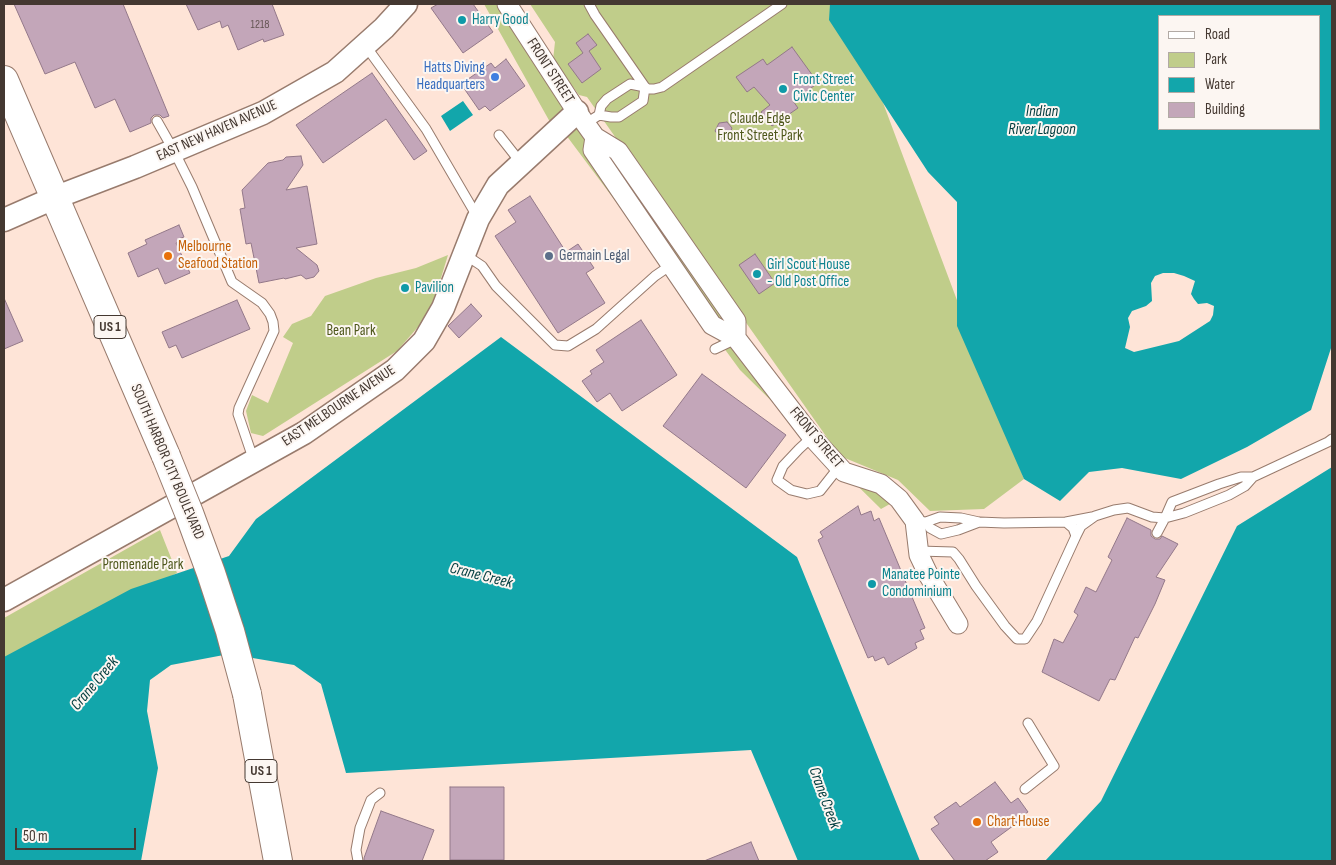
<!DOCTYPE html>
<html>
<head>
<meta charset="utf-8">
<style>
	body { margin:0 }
	#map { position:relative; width:1336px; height:865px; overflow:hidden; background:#fee4d7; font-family:"Sofia Sans Condensed",sans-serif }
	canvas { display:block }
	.frame { position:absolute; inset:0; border:5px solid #443831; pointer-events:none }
	.legend { position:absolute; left:1158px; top:15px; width:162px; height:115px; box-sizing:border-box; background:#fcf6f2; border:1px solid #b2aaa5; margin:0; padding:6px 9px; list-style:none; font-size:15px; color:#443831 }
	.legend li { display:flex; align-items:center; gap:10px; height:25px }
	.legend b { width:25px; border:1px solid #b2aaa5 }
	.scale { position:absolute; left:15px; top:828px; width:121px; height:22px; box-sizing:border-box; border:2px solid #443831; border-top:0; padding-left:6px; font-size:15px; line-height:18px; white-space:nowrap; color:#443831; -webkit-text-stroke:4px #fcf6f2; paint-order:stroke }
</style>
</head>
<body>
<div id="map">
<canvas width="1336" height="865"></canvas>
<div class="frame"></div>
<ul class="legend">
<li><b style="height:6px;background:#fff"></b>Road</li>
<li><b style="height:14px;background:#c0cd8a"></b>Park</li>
<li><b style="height:14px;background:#12a6ab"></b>Water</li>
<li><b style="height:14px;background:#c3a6b9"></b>Building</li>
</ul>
<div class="scale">50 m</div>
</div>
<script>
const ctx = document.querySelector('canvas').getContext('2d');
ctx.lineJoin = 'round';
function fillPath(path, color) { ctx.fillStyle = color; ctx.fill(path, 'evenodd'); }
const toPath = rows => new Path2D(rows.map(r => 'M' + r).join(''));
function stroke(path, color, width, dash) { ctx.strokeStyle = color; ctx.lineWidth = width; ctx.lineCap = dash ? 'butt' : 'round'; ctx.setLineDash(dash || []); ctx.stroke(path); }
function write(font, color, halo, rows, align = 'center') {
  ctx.font = font + ' "Sofia Sans Condensed",sans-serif'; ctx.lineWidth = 4; ctx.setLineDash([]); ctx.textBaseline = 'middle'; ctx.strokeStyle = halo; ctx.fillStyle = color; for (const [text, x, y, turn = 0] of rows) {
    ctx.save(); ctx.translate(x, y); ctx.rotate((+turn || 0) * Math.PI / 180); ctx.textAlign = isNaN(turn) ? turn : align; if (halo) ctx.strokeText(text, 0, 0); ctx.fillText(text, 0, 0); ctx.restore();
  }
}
const green = toPath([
	[484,4,497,4,575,125,593,150,606,138,834,461,904,496,881,509,740,370,655,254,560,127,555,131],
	[530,4,846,4,1024,479,984,509,930,511,898,480,840,456,587,97,579,95,553,60,555,42],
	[448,255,437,291,425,319,397,351,263,436,251,433,246,411,252,395,268,403,293,343,283,337,292,324,311,316,325,296,376,278,416,268],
	[160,530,177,573,4,662,4,618]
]);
const water = toPath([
	[830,4,1332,4,1332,345,1311,410,1247,447,1181,479,1122,468,1089,472,1060,501,1024,479,957,326,957,202,928,172,829,20],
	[1160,16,1320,16,1320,129,1160,129],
	[1163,273,1174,273,1184,276,1195,281,1191,294,1194,299,1198,304,1207,303,1214,306,1213,315,1210,321,1179,341,1134,352,1125,348,1130,327,1128,318,1132,311,1146,306,1152,301,1151,283,1155,276],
	[463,101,473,115,450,131,441,116],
	[501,337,797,557,920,861,798,861,751,750,346,773,321,684,294,665,229,654,171,665,150,680,147,711,158,768,141,861,4,861,4,657,131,589,229,556,256,519],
	[1332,467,1332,861,1045,861,1101,801,1237,526]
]);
const building = toPath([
	[14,4,123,4,169,116,163,118,160,115,154,115,151,118,151,123,130,132,115,99,95,108,75,62,45,74,14,4],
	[186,4,272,4,284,35,264,42,263,39,238,50,228,25,222,28,220,21,198,30,186,4],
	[438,4,473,4,493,32,463,53,431,8,438,4],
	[588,34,597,45,589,51,601,69,582,83,568,64,583,53,576,43,588,34],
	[792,47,818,83,793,101,798,108,772,126,761,112,770,105,754,87,747,92,736,77,763,59,767,65,792,47],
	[506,59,525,86,490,111,485,106,479,110,461,84,491,63,495,68,506,59],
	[372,73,427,151,414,160,386,119,323,163,296,125,372,73],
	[727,122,732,128,729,136,720,137,715,131,719,123,727,122],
	[301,156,303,165,286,190,307,186,317,244,296,248,317,265,319,271,314,277,306,279,301,275,285,279,284,278,259,283,251,243,246,244,240,209,245,208,242,190,268,163,283,160,286,157,301,156],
	[530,196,566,252,578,244,594,268,586,273,605,303,558,333,495,236,516,222,508,210,530,196],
	[179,225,184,237,178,239,179,242,176,243,190,273,165,284,158,268,138,277,128,253,147,244,145,240,179,225],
	[755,254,775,283,759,294,739,265,755,254],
	[4,298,23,341,4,349,4,298],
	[237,300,250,329,182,358,176,345,169,348,162,332,237,300],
	[471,304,482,316,459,338,448,326,471,304],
	[641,320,677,375,622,411,610,393,597,402,582,381,592,374,590,371,604,362,596,350,641,320],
	[702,374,786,435,746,488,663,426,702,374],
	[858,506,861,515,871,511,874,521,879,518,925,628,920,630,924,639,915,643,917,648,888,665,884,657,875,661,873,656,868,658,818,540,823,537,820,532,858,506],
	[1127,518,1151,530,1151,536,1155,539,1160,539,1162,536,1178,544,1156,577,1165,580,1155,604,1138,638,1135,637,1115,680,1110,679,1099,701,1042,672,1054,639,1063,643,1078,615,1074,612,1086,587,1096,592,1112,560,1108,557,1127,518],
	[995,782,1011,803,1018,798,1028,812,1015,820,1017,823,991,842,998,852,985,861,955,861,931,829,939,824,934,817,956,802,960,807,995,782],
	[450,787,504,787,504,860,450,860,450,787],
	[381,811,434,830,422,861,364,861,364,858,381,811],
	[751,842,759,861,704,861,751,842]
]);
const service = toPath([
	[589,4,595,15,645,87,648,89,654,89,662,87,782,4],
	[365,45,426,129,478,218],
	[157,121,174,151,192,187,232,282,262,303,270,314,273,322,274,331,239,408,238,414,254,461],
	[585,124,599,115,611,117,619,117,643,101,645,87,630,84,607,99,601,106,599,115],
	[499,135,521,163],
	[464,254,482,266,496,286,555,345,568,346,596,329,655,276,671,265],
	[715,349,736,339],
	[812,437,799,449,783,466,777,480,791,490,807,494,820,491,839,467],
	[1165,518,1184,513,1229,495,1245,486,1253,477,1328,442,1332,439],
	[1165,518,1172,502,1219,484,1241,477,1253,477],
	[915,521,926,522,940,517,961,518,979,522,1004,523,1066,522,1073,528,1076,536,1037,621,1025,639,1017,639,1005,626,976,586,959,559,953,552,919,551],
	[926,522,930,528,941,534,958,530,979,522],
	[1066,522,1092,517],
	[1076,536,1081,526,1095,516,1114,510,1128,508,1152,517,1165,518,1157,533],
	[1025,789,1054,766,1028,723],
	[358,861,356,850,360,828,371,800,380,793]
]);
const minor = toPath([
	[507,4,577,112,595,137,618,151,736,321,736,338],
	[595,137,593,150,712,325,736,338,812,437,844,472,881,484,899,499,915,521,919,555,929,576,958,624]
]);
const tertiary = toPath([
	[4,220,54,198,135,167,263,113,335,72,384,28,406,4],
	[4,600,304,433,395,370,424,341,443,308,478,219,498,185,577,112]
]);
const primary = toPath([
	[4,80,166,456],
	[247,694,278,861]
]);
const primaryBridge = toPath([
	[166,456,189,513,211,573,230,631,247,694]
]);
const markers = [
	[462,20,5,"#0f9aa8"],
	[495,77,5,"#3f7fe0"],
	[783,89,5,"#0f9aa8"],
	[168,256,5,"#e8710a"],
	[549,256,5,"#5c6f8a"],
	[757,274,5,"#0f9aa8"],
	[405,288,5,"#0f9aa8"],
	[872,584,5,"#0f9aa8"],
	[977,822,5,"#e8710a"]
];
const numberNames = [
	["1218",260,25]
];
const shields = [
	[110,327,32],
	[261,771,32]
];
const shieldNames = [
	["US 1",110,327],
	["US 1",261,771]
];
const cultureNames = [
	["Harry Good",472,20],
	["Front Street",793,80],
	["Civic Center",793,97],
	["Girl Scout House",767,265],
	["- Old Post Office",767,282],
	["Pavilion",415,288],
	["Manatee Pointe",882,575],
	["Condominium",882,592]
];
const shopNames = [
	["Hatts Diving",485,68],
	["Headquarters",485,85]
];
const streetNames = [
	["FRONT STREET",550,71,57],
	["EAST NEW HAVEN AVENUE",217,131,-24],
	["EAST MELBOURNE AVENUE",339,406,-34],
	["FRONT STREET",816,438,50],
	["SOUTH HARBOR CITY BOULEVARD",167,462,67]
];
const parkNames = [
	["Claude Edge",760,119],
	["Front Street Park",760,136],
	["Bean Park",351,331],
	["Promenade Park",143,565]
];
const foodNames = [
	["Melbourne",178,247],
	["Seafood Station",178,264],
	["Chart House",987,822]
];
const serviceNames = [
	["Germain Legal",559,256]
];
const waterNames = [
	["Indian",1042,112],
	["River Lagoon",1042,130],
	["Crane Creek",481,576,14],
	["Crane Creek",95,684,-50],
	["Crane Creek",824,798,70]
];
fillPath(green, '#c0cd8a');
fillPath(water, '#12a6ab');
fillPath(building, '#c3a6b9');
stroke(building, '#937889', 1);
stroke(service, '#987b6d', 11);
stroke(minor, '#987b6d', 21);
stroke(tertiary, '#987b6d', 25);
stroke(primary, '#987b6d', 30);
stroke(service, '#fff', 9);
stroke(minor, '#fff', 19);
stroke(tertiary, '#fff', 22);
stroke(primary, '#fff', 28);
stroke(primaryBridge, '#987b6d', 30, []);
stroke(primaryBridge, '#fff', 28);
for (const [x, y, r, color] of markers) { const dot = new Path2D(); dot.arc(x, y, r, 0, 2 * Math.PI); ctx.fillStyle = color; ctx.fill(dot); stroke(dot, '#fcf6f2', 2); }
write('12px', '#645453', null, numberNames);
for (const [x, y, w] of shields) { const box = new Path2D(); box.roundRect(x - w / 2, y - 11.5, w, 23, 4); ctx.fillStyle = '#fcf6f2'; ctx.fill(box); stroke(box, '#443831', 1); }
write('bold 14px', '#443831', null, shieldNames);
write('15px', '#0d838f', '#fcf6f2', cultureNames, 'left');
write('15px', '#366cbe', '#fcf6f2', shopNames, 'right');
write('15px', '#443831', '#fcf6f2', streetNames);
write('15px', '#4e571b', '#fcf6f2', parkNames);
write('15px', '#c56008', '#fcf6f2', foodNames, 'left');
write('15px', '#4e5e75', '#fcf6f2', serviceNames, 'left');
write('italic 16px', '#003c3e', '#fcf6f2', waterNames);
</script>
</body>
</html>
